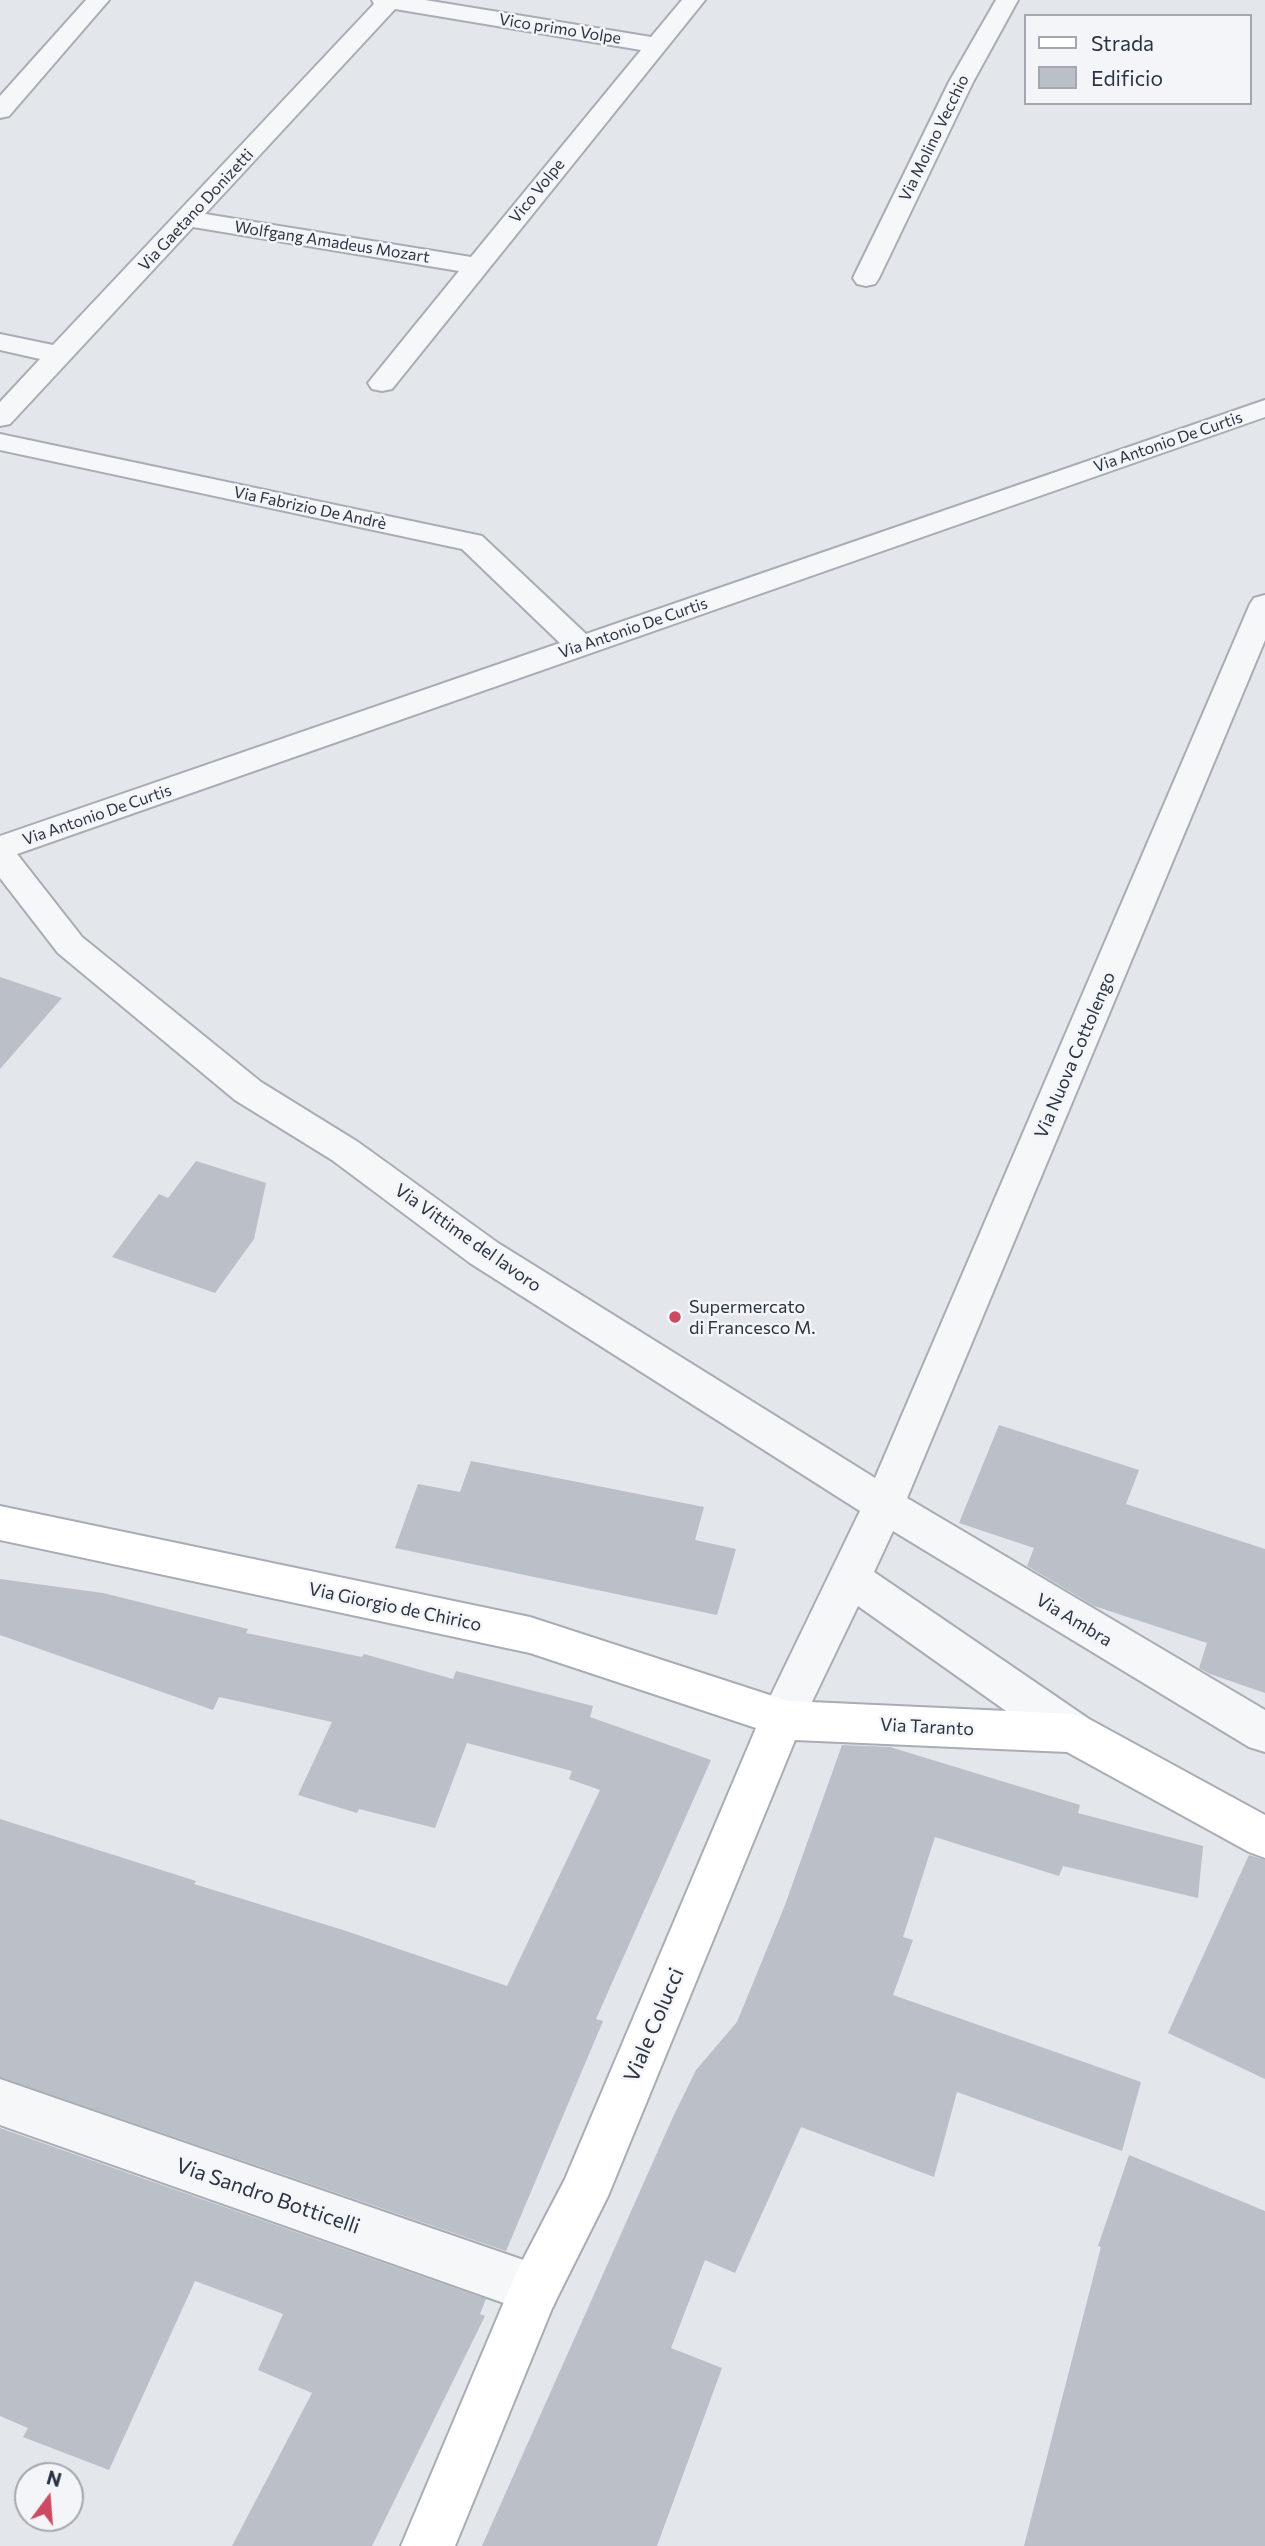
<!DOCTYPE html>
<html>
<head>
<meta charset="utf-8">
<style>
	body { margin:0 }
	#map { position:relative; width:1265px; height:2546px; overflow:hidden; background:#e3e6eb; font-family:Commissioner,sans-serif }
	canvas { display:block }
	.legend { position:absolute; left:1024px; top:14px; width:228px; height:91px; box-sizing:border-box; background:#f3f5f8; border:2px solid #a3a8b0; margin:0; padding:9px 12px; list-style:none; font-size:21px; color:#2b3443 }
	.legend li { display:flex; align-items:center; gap:14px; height:35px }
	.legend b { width:35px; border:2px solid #a3a8b0 }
	.north { position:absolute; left:14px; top:2462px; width:70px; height:70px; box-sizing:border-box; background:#f3f5f8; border:2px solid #a3a8b0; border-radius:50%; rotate:16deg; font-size:19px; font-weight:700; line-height:28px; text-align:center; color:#2b3443 }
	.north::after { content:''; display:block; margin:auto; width:24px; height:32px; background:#cd4b62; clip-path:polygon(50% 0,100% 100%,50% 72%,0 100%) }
</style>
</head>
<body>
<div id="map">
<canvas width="1265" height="2546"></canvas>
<ul class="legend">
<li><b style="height:9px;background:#fff"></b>Strada</li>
<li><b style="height:19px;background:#babfc8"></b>Edificio</li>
</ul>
<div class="north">N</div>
</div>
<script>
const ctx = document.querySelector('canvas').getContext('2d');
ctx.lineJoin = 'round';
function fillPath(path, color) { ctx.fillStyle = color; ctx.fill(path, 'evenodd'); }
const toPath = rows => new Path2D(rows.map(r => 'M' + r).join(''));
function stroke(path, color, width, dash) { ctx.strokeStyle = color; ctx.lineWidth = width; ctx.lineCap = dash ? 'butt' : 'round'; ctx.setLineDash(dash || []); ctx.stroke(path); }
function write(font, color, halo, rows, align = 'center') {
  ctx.font = font + ' Commissioner,sans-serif'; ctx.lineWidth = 5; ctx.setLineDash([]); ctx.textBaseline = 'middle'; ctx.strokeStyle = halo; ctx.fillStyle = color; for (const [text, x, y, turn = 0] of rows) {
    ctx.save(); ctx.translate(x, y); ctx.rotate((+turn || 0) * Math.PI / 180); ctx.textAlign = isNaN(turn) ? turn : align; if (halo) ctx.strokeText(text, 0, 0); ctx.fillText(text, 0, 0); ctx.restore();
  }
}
const building = toPath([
	[0,977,62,998,0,1069],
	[196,1161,266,1183,254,1239,215,1293,112,1257,159,1194,168,1198],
	[999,1425,1139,1470,1126,1504,1265,1549,1265,1693,1210,1674,1199,1668,1207,1643,1094,1606,1027,1566,1034,1548,959,1523],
	[471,1461,704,1507,695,1540,736,1549,717,1615,395,1548,418,1484,460,1492],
	[0,1579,103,1593,248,1629,246,1633,362,1657,364,1654,453,1679,456,1671,593,1706,590,1717,711,1760,596,2019,603,2021,506,2251,0,2077,0,1819,196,1881,194,1884,343,1930,507,1986,600,1790,569,1779,572,1771,467,1743,435,1828,359,1809,357,1813,298,1795,332,1722,219,1697,213,1710,0,1635],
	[842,1745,890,1747,1080,1805,1078,1813,1203,1846,1198,1898,1063,1866,1059,1876,935,1837,903,1937,913,1940,893,1995,1141,2082,1122,2151,957,2092,934,2177,801,2127,735,2273,705,2260,671,2348,722,2368,657,2546,482,2546,673,2117,696,2070,737,2022,785,1905],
	[1249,1855,1265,1860,1265,2079,1168,2033],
	[0,2128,486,2299,480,2314,485,2316,372,2546,232,2546,312,2393,258,2370,283,2314,195,2281,109,2470,23,2437,28,2428,0,2416],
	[1129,2155,1265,2211,1265,2546,1024,2546,1101,2247,1098,2246]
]);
const street = toPath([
	[86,0,109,0,9,116,0,118,0,96,86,0],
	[372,0,425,0,651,37,682,0,705,0,392,389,382,391,372,389,368,383,459,271,193,227,10,424,0,426,0,402,40,359,0,350,0,334,53,345,374,4,372,0],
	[395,9,641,50,471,257,205,214,395,9],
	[996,0,1018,0,973,82,879,278,875,284,866,286,857,284,853,278,949,82,996,0],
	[1265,400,1265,417,17,854,82,937,261,1082,358,1142,498,1243,875,1478,1250,604,1254,598,1265,595,1265,640,907,1498,1265,1710,1265,1752,1249,1747,893,1531,874,1572,1089,1719,1095,1733,1089,1747,1073,1752,1057,1747,858,1606,797,1733,781,1739,765,1733,759,1720,860,1511,470,1263,332,1160,235,1100,58,953,0,878,0,836,560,643,462,549,0,450,0,434,482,536,586,634,1265,400],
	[0,2079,535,2264,553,2271,560,2289,553,2307,535,2314,0,2125,0,2079]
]);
const secondary = toPath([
	[0,1506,530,1617,788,1701,1073,1714,1089,1719,1265,1815,1265,1858,1249,1852,1067,1752,795,1740,608,2196,553,2306,455,2546,401,2546,517,2271,565,2179,756,1728,530,1653,0,1540,0,1506]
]);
const markers = [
	[675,1317,7,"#cd4b62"]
];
const farStreetnames = [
	["Vico primo Volpe",560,29,9],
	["Via Molino Vecchio",934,138,-64],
	["Vico Volpe",537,191,-51],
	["Via Gaetano Donizetti",196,210,-47],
	["Wolfgang Amadeus Mozart",332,242,9],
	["Via Antonio De Curtis",1168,442,-19],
	["Via Fabrizio De Andrè",310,508,12],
	["Via Antonio De Curtis",633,628,-19],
	["Via Antonio De Curtis",97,815,-19]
];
const streetNames = [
	["Via Nuova Cottolengo",1075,1055,-67],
	["Via Vittime del lavoro",468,1238,35],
	["Via Giorgio de Chirico",395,1607,12],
	["Via Ambra",1074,1620,31],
	["Via Taranto",927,1727,3]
];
const poiNames = [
	["Supermercato",689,1307],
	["di Francesco M.",689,1328]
];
const nearStreetnames = [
	["Viale Colucci",654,2025,-67],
	["Via Sandro Botticelli",268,2196,19]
];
fillPath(building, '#babfc8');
stroke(street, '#a8adb5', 4);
stroke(secondary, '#a8adb5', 4);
fillPath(street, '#f6f7f9');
fillPath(secondary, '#fff');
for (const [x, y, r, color] of markers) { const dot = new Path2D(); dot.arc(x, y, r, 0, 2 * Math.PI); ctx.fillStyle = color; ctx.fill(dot); stroke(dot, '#f3f5f8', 2.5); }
write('16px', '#2b3443', '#f3f5f8', farStreetnames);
write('18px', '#2b3443', '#f3f5f8', streetNames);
write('18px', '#2b3443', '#f3f5f8', poiNames, 'left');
write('21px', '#2b3443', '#f3f5f8', nearStreetnames);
</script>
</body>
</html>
